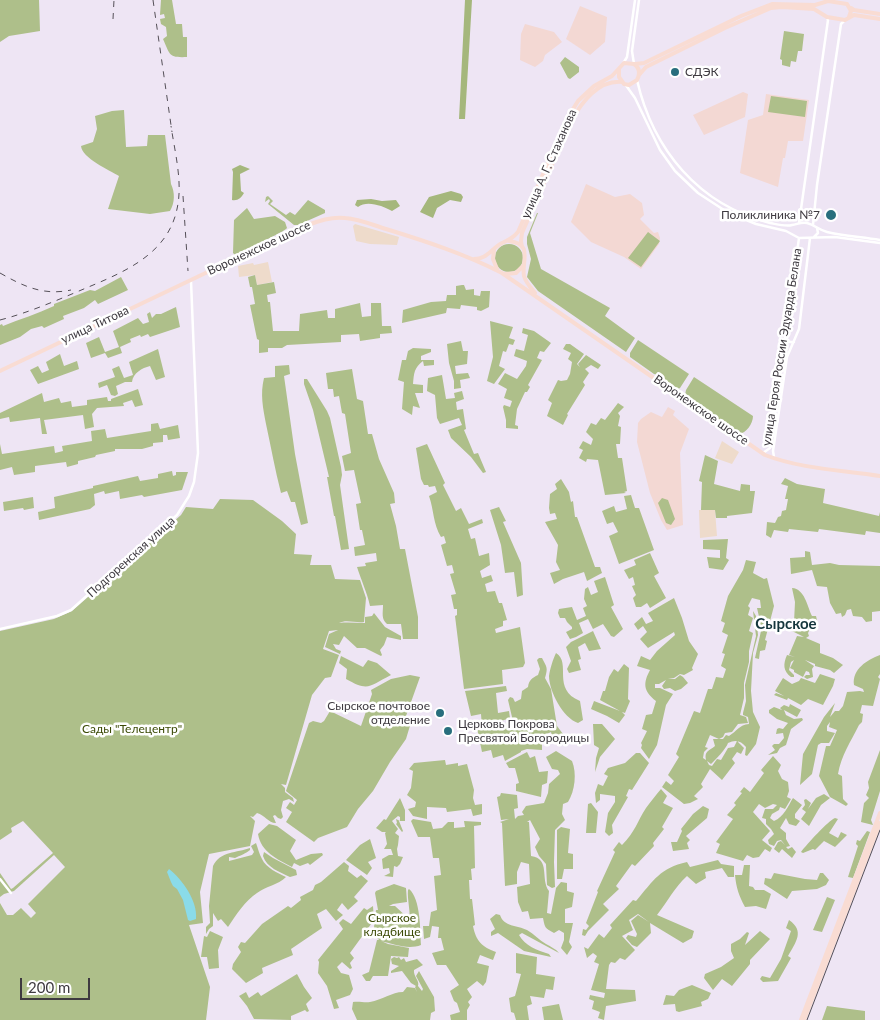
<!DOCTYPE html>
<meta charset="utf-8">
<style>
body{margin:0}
#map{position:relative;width:880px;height:1020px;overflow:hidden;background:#eee5f4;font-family:Lato,sans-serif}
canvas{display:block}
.scale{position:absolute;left:20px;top:978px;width:70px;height:22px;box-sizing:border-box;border:2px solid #3e3a40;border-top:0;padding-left:6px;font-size:15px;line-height:18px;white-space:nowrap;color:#3e3a40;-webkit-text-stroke:4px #fff;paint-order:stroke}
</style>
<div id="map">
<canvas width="880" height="1020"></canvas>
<div class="scale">200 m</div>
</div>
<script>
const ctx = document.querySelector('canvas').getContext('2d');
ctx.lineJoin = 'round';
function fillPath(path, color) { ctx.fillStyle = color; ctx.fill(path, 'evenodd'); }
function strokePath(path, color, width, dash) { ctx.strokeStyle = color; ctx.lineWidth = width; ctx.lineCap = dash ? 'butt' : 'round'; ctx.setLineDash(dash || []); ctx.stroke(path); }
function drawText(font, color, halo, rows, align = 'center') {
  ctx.font = font + ' Lato,sans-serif'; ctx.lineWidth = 5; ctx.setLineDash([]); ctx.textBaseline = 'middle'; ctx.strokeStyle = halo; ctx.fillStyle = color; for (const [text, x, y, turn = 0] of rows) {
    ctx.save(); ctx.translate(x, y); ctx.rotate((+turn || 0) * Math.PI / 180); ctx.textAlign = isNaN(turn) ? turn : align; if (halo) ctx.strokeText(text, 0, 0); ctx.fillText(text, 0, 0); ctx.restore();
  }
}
fillPath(new Path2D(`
 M 355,224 L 399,237 L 397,245 L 370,244 L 356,241 L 353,226 Z
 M 268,262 L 272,282 L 257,285 L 255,275 L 239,277 L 238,266 L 253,263 L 254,265 Z
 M 722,441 L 739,452 L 732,464 L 715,458 Z
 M 699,510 L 715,510 L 717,536 L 700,538 Z`), '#eedbcb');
fillPath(new Path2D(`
 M 580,6 L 607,17 L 605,42 L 590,55 L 566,39 Z
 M 525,24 L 554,32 L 562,42 L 545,55 L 543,61 L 535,67 L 520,60 L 521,34 Z
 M 743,92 L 748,94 L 745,117 L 704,135 L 693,115 Z
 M 766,94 L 809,100 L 803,141 L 788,141 L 785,158 L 783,158 L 778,187 L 740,173 L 748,120 L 763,115 Z
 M 586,184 L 615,197 L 630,194 L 642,203 L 644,215 L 640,219 L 654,233 L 658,232 L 660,238 L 659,244 L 641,269 L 624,257 L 591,242 L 571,222 Z
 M 668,407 L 675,411 L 673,415 L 689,429 L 680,453 L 683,525 L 667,530 L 661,520 L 650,493 L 637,442 L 638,423 L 641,419 L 651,412 L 662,417 Z`), '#f3d8d3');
fillPath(new Path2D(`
 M 0,0 L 39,0 L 40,31 L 9,36 L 0,42 Z
 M 161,0 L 172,0 L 176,24 L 182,24 L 183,37 L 187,37 L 187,57 C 168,58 170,54 163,39 L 167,36 L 166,27 L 161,24 L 160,19 L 165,18 L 164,14 L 160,15 Z
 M 784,31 L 804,34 L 802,51 L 798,51 L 796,62 L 791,61 L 790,67 L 782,65 L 782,60 L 780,59 Z
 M 565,57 L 579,67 L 579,72 L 570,79 L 568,78 L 560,63 Z
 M 771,96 L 807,101 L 805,117 L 768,112 Z
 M 124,110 L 126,147 L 147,146 L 148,135 L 165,135 L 171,184 C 175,192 175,203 170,211 L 150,214 L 108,209 L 119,176 C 109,170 82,158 81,146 L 93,142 L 97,129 L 95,116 L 112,111 Z
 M 268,196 L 273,201 L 270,204 L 286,215 L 290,212 L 295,215 L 308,200 L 325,210 L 325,213 L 298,225 L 294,225 L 268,204 L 270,201 L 269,199 L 265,202 L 266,197 Z
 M 247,208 L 254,219 L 275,216 L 285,222 L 287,228 C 284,232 243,251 235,255 L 233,253 L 234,220 Z
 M 537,213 L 538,213 L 530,233 L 541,269 L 610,308 L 605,316 L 635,338 L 626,352 L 538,291 L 527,277 L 531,259 L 527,244 L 527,237 Z
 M 648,232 L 660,241 L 641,267 L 628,258 Z
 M495 258a14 14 0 1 1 28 0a14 14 0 1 1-28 0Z
 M 255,275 L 257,285 L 274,282 L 276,293 L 267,295 L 268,302 L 270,302 L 273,331 L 299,331 L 300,314 L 327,310 L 328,318 L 335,318 L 335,309 L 360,303 L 362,317 L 371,316 L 371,303 L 381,303 L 382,326 L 391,326 L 392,333 L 380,334 L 380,338 L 360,341 L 359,334 L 341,335 L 341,342 L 287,345 L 282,348 L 268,348 L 268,352 L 259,353 L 259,340 L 257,339 L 250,305 L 255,304 L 252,287 L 250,287 L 248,277 Z
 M 121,277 L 128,290 L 98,304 L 95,300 L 84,308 L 63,316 L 64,319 L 44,328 L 42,326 L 31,329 L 20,337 L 0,345 L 0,325 L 2,324 L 3,326 C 20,319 37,314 54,306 L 54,304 L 90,290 L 95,291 Z
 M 462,285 L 464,285 L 466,290 L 474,289 L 474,295 L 480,296 L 481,291 L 490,291 L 489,307 L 481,311 L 477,310 L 477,307 L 461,305 L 460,309 L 447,308 L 446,313 L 402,323 L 403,310 L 431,302 L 446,301 L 447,295 L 456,295 L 456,286 Z
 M 176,307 L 180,327 L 150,337 L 148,334 L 141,337 L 140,335 L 130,339 L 131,342 L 120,347 L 122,353 L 108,358 L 105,353 L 91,358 L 86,343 L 99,337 L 105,352 L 119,347 L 113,331 L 138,318 L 143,324 L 149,322 L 147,314 L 150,312 L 152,318 L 156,314 L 161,314 Z
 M 490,321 L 513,327 L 509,338 L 515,340 L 513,345 L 509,344 L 506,352 L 503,351 L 499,366 L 505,369 L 494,384 L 487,381 L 493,357 Z
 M 523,328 L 534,331 L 551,343 L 544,352 L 540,351 L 537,358 L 542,360 L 528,385 L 530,387 L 527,392 L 525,392 L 517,409 L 515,425 L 518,426 L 518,429 L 506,428 L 506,420 L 503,407 L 504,405 L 510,407 L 512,401 L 504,398 L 507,389 L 498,384 L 505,373 L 517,379 L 526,366 L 527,361 L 514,356 L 516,349 L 524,351 L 528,335 L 522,333 Z
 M 638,340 L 689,374 L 680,388 L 678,389 L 658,375 L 654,374 L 630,357 L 630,353 Z
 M 461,341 L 463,351 L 468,351 L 467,364 L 455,366 L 456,374 L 468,373 L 470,378 L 460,380 L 461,388 L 454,389 L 454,381 L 449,363 L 447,344 Z
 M 566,344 L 570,344 L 584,354 L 577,364 L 580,367 L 578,364 L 586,355 L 601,365 L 598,369 L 591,365 L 585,369 L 589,373 L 583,382 L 585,385 L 567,414 L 568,415 L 563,425 L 547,416 L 552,403 L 548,400 L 558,380 L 561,381 L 567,380 L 570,374 L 572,362 L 568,359 L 571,353 L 563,349 Z
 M 413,348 L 431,349 L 431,352 L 421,356 L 421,360 L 434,360 L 434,365 L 424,366 L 423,361 C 414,368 414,373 413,384 L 423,385 L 423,393 L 415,393 L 420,408 L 413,406 L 412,415 L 402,409 L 404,382 L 398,380 L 402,360 L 406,360 L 408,351 Z
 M 158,349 L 165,377 L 156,380 L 150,366 C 142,368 133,373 132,382 L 125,382 L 116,386 L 118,394 L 115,396 L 111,395 L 107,385 L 99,388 L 98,383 L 115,377 L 112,369 L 119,366 L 124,378 L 133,375 L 129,362 Z
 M 60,354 L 64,366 L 77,361 L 79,369 L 38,384 L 30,370 L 38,366 L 42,373 L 49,370 L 46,362 Z
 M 289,365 L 290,374 L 284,376 L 295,454 L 308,523 L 301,525 L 295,502 L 291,502 L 287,491 L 281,493 C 275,470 271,447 266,424 C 263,408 260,394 264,378 L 275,377 L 275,366 Z
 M 352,369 L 357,399 L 363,401 L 368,434 L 372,434 L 379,459 L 394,493 L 395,503 L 390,504 L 396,526 L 400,549 L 405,549 L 418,617 L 418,639 L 403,639 L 401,624 L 387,624 C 381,619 383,613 383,605 L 370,606 C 367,592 361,580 357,567 L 366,566 L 365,563 L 377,561 L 376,553 L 355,556 L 354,547 L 365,545 L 362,530 L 360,530 L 356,504 L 361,503 L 354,470 L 345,471 L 342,456 L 351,453 L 345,414 L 342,413 L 339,396 L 334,397 L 333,389 L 328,389 L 326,373 Z
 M 442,375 L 446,399 L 455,398 L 454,393 L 462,391 L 464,399 L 456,402 L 457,410 L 463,409 L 466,429 L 464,430 L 474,454 L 478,453 L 486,472 L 483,473 L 471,457 L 451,438 L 448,430 L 462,425 L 459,418 L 440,424 L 437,418 L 435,395 L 427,391 L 428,378 Z
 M 694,377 L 753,416 C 753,424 746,433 739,434 L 685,395 L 686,390 Z
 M 304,379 L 307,379 L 327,411 L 330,418 L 341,467 L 342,475 L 340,485 L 349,549 L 341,550 L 335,516 L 334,516 L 327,477 L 329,477 L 313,410 L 304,384 Z
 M 138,389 L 143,405 L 135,407 L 132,400 L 123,403 L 124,406 L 97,408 L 92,414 L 94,427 L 85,429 L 83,415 L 44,420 L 47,434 L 42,434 L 40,418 L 10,422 L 9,417 L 0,419 L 0,413 L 42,393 L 44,402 L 59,398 L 61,403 L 71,401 L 72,407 L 87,405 L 87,400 L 107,397 L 108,401 L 111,401 L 111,399 Z
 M 618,403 L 624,407 L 618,413 L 620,416 L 618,426 L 621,427 L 620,444 L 616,444 L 618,458 L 622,458 L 627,491 L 624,492 L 626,493 L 605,495 L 598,460 L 587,459 L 586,462 L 579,458 L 583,450 L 579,448 L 583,441 L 591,445 L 593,439 L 586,432 L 591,423 L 596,425 L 601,418 L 605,420 Z
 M 158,423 L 160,429 L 178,425 L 180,438 L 168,440 L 167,435 L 163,435 L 163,442 L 153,443 L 153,446 L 142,449 L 115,449 L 115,451 L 96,455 L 95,457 L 78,461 L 78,464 L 67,467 L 66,462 L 35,466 L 35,472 L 14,475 L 12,467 L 0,470 L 0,444 L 2,454 L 54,446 L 55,453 L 63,451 L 62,446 L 92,441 L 91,431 L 105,429 L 107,438 L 151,431 L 151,424 Z
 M 427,444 L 445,483 L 443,485 L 456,511 L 461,508 L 469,524 L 482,519 L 483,523 L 468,529 L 471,539 L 475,538 L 479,556 L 489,553 L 490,565 L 480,571 L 482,578 L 491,575 L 493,581 L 485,584 L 487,592 L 495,591 L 499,603 L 502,603 L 507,620 L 503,621 L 503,626 L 495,629 L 496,633 L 520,627 L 525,663 L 523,667 L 502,670 L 503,684 L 464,689 L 455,616 L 457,615 L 457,609 L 454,609 L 451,595 L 456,594 L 450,574 L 454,573 L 452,565 L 447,566 L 441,545 L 446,543 L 444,536 L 441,537 C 433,524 434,510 429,496 L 437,492 L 435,486 L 429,487 L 428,485 L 424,485 L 421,479 L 416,448 Z
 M 705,455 L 718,461 L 714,484 L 740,491 L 741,484 L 750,485 L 750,491 L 755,491 L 752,513 L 727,516 L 727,518 L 716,518 L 715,510 L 701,510 L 702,482 L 699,481 Z
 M 172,471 L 173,476 L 176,475 L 176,472 L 188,472 L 182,490 L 144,497 L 142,495 L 120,499 L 119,491 L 105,494 L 104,491 L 94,494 L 95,505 L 90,509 L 39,520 L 38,512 L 55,508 L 54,497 L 93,488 L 93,486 L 138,476 L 140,481 L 158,478 L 158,474 Z
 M 785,478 L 797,484 L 825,489 L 823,503 L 879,516 L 880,512 L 880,533 L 866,531 L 865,535 L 819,529 L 818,532 L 789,529 L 788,532 L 774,530 L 771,538 L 766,535 L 767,522 L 775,523 L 778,517 L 781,516 L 782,511 L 786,510 L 788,499 L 785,499 L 788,486 L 781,484 Z
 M 561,479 L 569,492 L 571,502 L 573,501 L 575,517 L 577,517 L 595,567 L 600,567 L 602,573 L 587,581 L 584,572 L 563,579 L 554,584 L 550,573 L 560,570 L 556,562 L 558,545 L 545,522 L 557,519 L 555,513 L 550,514 L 549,508 L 550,494 L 557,489 L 555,484 Z
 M 631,495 L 635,508 L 639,508 L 654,550 L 619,564 L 609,536 L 618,532 L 613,522 L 607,524 L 602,511 L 614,506 L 616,512 L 627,509 L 624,496 Z
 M 33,497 L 34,508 L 24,510 L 23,508 L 4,511 L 3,502 Z
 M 662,498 L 668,500 L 675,519 L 671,525 L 666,523 L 658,503 Z
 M 220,499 L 253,500 L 282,521 L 296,534 L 294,554 L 312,555 L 310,565 L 331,565 L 335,579 L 360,580 L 366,598 L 364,622 C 355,623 346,619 339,623 C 348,622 356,623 365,623 L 365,617 L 372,616 L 374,613 L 385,627 L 401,636 L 401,640 L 387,637 L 384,645 L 380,650 L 382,655 L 381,656 L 365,648 L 357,648 L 344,636 L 339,645 L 333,644 L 336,649 L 341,651 L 340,654 L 325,647 L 329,634 L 338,630 L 329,631 L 323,649 L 339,655 L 331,677 L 325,678 L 312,695 L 286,785 L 281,784 L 285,788 L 285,792 L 293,798 L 294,802 L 289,799 L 283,801 L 281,810 L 283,817 L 281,819 L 278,818 L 275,815 L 273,816 L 276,823 C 268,823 265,815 257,813 L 253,817 L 250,816 L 255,821 L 250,846 L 209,854 L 200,892 L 203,923 L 189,925 L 210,987 L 206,1020 L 0,1020 L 0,903 L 7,915 L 13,915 L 21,908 L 31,918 L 36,913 L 28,904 L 65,867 L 54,855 L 14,891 L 4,894 L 0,897 L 0,873 L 11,889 L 13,888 L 53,853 L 23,821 L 11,828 L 12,832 L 0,840 L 0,631 L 54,619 L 72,611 L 181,515 L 186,507 L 213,509 Z
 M 499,507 L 506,521 L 503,522 L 521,563 L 523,595 L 517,597 L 514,572 L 505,573 L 501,545 L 490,510 Z
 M 728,539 L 726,558 L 729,560 L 723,570 L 709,568 L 707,557 L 720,558 L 720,550 L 703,549 L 703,540 Z
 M 805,551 L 810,552 L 812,565 L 830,563 L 839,565 L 880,566 L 880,611 L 872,612 L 872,621 L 866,622 L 862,617 L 853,616 L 851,609 L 847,610 L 845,615 L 842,617 L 841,613 L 836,614 L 830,603 L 827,587 L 817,586 L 812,570 L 791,574 L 790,558 L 805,557 Z
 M 650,553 L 659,573 L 654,576 L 666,598 L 650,608 L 647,603 L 641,607 L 636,607 L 633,598 L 636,595 L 632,586 L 635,585 L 633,577 L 629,579 L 624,570 L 636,565 L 634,560 Z
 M 746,560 L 756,562 L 753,573 L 764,579 L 767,578 L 774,606 L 765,640 L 767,641 L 765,650 L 760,651 L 759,659 L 755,658 L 761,631 L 759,629 L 760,621 L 757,608 L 761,608 L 760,600 L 752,598 L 748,606 L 750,608 L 748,615 L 753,618 L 749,631 L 753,633 L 749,651 L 749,662 L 744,683 L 744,698 L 740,715 L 746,717 L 748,723 L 738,724 L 732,732 L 725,733 L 723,737 L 719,739 L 710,735 L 705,747 L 708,748 L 704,752 L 703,758 L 706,760 C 704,751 709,751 715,746 L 713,739 L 723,739 L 726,735 L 729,736 C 737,731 739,725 749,724 L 748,717 L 743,715 L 743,713 L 746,701 L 745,685 L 756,636 L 753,611 L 756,616 L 758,635 L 753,653 L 751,691 L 753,712 L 760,727 L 756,744 L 747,756 L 745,755 L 746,747 C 741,741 736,739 728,743 C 726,749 716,759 711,764 L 707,761 L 709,765 L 712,766 L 717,759 L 721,760 L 728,748 L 734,747 L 737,741 L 744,748 L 741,754 L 737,752 L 732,759 L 735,763 L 722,780 L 710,769 L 701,784 L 703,787 L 694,796 L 698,799 L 690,803 L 684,804 L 662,787 L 666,781 L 671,785 L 674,781 L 668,775 L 679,757 L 676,754 L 694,711 L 700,713 L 708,689 L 712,689 L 716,677 L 723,678 L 726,669 L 721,666 L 725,654 L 722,653 L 728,635 L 722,632 L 725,623 L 721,621 L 728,596 L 743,570 Z
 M 605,577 L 614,605 L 611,607 L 623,629 L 614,637 L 611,636 L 603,624 L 593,629 L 588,619 L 579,623 L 583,633 L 576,637 L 570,639 L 566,632 L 572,629 L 572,627 L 567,622 L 565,618 L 560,618 L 558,613 L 559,609 L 572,607 L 577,620 L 586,616 L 583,608 L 587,606 L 584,599 L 585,589 L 588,587 L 591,595 L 598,592 L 594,581 Z
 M 792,588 C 805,589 807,606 812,616 L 816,616 L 818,625 L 794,622 L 795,602 Z
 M 674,598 L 682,618 L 689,641 L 698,654 L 692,668 L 693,670 L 684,675 L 680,674 L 674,678 L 668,679 L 675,679 L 680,675 L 683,677 L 688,683 L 681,689 L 675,691 L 670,688 L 664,689 L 662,686 L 666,680 L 659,684 L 655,684 L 655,688 L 660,688 L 673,694 L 666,705 L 657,745 L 649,759 L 641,748 L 642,745 L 641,743 L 647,731 L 642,729 L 646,715 L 652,714 L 656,701 C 643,691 643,683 650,670 L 637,666 L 641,656 L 650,660 L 657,651 L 675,635 L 674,632 L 648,648 L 640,639 L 647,632 L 643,626 L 638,630 L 634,624 L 642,617 L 646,624 L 653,621 L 648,613 Z
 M 800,625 L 814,626 L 810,629 L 808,633 L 809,636 L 806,638 L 820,644 L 820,653 L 833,658 L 843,665 L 834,673 L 830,670 L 815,666 L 815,664 L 805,660 L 814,666 L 812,669 L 813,677 L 807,679 L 804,677 L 806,675 L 810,675 L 809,672 L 806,671 L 803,677 L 794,672 L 794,670 L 790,668 L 794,660 L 791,662 L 789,670 L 794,675 L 794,677 L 791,677 C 783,671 783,664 787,655 L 795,657 L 789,655 L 797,636 L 804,637 L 792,631 L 794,626 Z
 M 593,631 L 601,649 L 589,651 L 585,643 L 578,647 L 581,659 L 578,660 L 581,670 L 569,673 L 567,669 L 571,661 L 566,647 L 571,642 Z
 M 556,653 C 572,663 551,689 580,701 L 583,720 L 578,723 C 563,718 549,691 549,676 C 550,669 553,659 556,653 Z
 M 880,655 L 880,674 L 878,677 L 880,679 L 873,706 L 862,705 L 860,713 L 863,714 L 862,722 L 859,725 C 851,741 841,756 838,774 L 842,776 L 843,799 L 848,804 L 846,806 L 830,797 L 819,776 L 826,746 L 830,746 L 837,730 L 829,727 L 830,722 L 827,726 L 827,731 L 835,733 L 829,743 L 821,743 L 818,745 L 812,774 L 800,785 L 803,754 L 824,717 L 835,703 L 830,717 L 835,711 L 839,711 L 843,706 L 847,692 L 860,691 L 864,692 L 863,689 L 854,685 C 852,669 867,660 880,655 Z
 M 341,656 L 363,667 L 368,660 L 377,663 L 391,675 C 369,686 369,692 346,679 L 347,669 L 339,663 Z
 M 539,658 L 542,658 C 547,668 548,667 545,678 L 551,689 L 557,726 L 563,734 L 557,743 L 550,742 L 552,736 L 551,732 L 545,735 L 542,741 L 542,750 L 527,749 L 521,751 L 521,752 L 505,761 L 503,755 L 493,758 L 491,750 L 482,752 L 477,728 L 482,727 L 481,714 L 471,716 L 465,691 L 506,686 L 507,691 L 496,693 L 498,713 L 509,711 L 510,718 L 501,721 L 500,723 L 510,724 L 512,717 L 508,700 L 510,697 L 513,698 L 515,702 L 521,699 L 522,691 L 528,687 C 529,680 532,678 538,675 L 540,669 L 537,660 Z
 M 624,664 L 629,668 L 628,699 L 630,701 L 625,713 L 622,712 L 625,715 L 619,723 L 607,716 L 591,709 L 594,701 L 620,711 L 600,700 L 603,691 L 605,691 L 609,677 L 614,669 L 618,672 Z
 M 820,674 L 835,679 L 833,686 L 823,705 L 808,699 L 801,705 L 788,698 L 787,700 L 774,695 L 776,693 L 784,696 L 775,691 L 783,678 L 792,684 L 799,681 L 801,678 L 815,683 Z
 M 410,675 L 420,677 L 406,716 L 412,719 L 406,739 L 390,762 L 373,791 L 358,809 L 347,827 L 318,838 L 314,842 L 286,822 L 292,812 L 286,808 L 290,802 L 294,805 L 297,800 L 286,791 L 309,723 L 313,721 L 321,723 L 324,721 L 330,711 L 361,726 L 372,694 L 371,690 L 391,679 Z
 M 790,704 L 801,710 L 797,717 L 784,710 L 786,715 L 794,719 L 802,718 L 803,720 L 791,729 L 786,745 L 780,748 L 777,753 L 768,755 L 775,750 L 772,746 L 774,744 L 779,744 L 784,738 L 783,733 L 776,734 L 777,729 L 779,728 L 783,729 L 788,723 L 777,719 L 769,713 L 769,710 L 774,707 L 782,710 L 780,708 L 784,705 L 789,707 Z
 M 593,724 L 602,724 L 615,739 L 600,757 L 595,772 L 596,758 L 599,748 L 594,745 Z
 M 880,750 L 880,791 L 871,820 L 873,825 L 861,822 L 864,803 L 869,798 L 866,795 L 869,788 L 868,782 Z
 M 556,751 L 572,761 C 577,773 575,791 568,802 L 563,804 L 562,814 L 565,820 L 555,830 L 554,862 L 555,887 L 552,888 L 547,885 L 546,864 L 539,856 L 535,847 L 540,839 L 530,820 L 527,822 L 529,822 L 531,856 C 551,859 540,879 549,891 L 547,913 L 551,914 L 556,888 L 561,882 L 567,883 L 567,891 L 574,893 L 572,907 L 565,909 L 565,923 L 573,923 L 569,942 L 572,947 L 567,955 L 561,948 L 564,940 L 564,933 L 559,930 L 554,933 C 545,928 545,928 543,918 L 530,919 L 528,911 L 522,912 L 518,902 L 517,887 L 530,884 L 529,864 L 521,862 L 517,872 L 517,884 L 505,886 L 502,823 L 500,822 L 509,819 L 501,820 L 497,797 L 500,796 L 501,793 L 517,795 L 518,808 L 514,809 L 515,819 L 518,816 L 524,815 L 522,812 L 526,806 L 544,803 L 548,793 L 549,784 L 560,774 L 558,770 L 552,769 L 546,757 Z
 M 527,752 L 530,758 L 535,756 L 539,772 L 548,771 L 547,783 L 542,785 L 541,797 L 516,791 L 516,784 L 519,783 L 515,768 L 509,768 L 506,763 Z
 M 636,753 L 640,753 L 649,763 L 632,790 L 629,789 L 626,796 L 628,797 L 612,825 L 613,833 L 609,836 L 605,832 L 608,813 L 615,802 L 615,796 L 600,794 L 600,800 L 596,803 L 595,793 L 598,784 L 603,786 L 608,776 L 604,774 L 608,768 L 625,763 Z
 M 773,756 L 781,765 L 778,771 L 782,779 L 788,782 L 789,791 L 787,797 L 791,799 L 785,809 L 780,807 L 779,810 L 772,814 L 770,818 L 774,821 C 784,817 788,806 793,798 L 802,805 L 795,814 L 795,818 L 800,821 L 796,826 L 789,824 L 786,818 L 780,828 L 786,833 L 786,839 L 790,846 L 786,847 L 788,849 L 792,847 L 796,852 L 792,858 L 782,849 L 779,853 L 774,849 L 778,842 L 781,841 L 785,845 L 781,840 L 777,841 L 774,846 L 769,844 L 768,840 L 774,834 L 771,829 L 766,824 L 766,819 L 762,818 L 765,809 L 773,809 L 777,805 L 773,804 L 765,808 L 759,804 L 753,812 L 770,831 L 762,840 L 772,848 L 770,852 L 765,849 L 759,857 L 753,858 L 747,855 L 743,861 L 716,853 L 720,844 L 716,842 L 733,819 L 727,815 L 736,805 L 734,803 L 742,793 L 740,792 L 744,787 L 750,792 L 764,773 L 761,770 Z
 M 445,760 L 446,765 L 458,763 L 458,766 L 467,764 L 474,790 L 473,798 L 475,805 L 482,804 L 482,814 L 473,816 L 471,809 L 447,812 L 446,808 L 427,807 L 427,819 L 413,816 L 408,809 L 415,807 L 416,802 L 407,795 L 411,788 L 413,771 L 409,769 L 414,763 Z
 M 661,789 L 667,796 L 663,803 L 673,808 L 662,827 L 664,829 L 653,843 L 654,846 L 635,866 L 632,864 L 616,886 L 619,889 L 603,904 L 609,910 L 588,931 L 585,936 L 582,935 L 583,929 L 586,930 L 589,926 L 586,923 L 598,892 L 597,891 L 615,852 L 613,850 L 619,842 L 622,845 C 635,832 637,822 646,808 C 651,801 656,795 661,789 Z
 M 824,794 L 830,798 L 821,805 L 809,826 L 801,819 L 806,812 L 802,809 L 805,805 L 804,800 L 806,799 L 811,803 L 808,809 L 816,798 Z
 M 400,798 L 405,810 L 405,821 L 399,821 L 403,831 L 402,832 L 396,824 L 397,823 L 396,819 L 400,821 L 400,817 L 398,816 L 392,821 L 398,829 L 395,833 L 399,836 L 398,845 L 397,849 L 398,856 L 403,857 L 400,864 L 397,867 L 394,866 L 393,877 L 384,876 L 390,873 L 389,868 L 383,869 L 382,859 L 389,855 L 393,855 L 391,849 L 384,849 L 387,844 L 385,833 L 386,832 L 382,832 L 376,828 L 384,819 L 386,820 Z
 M 591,803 L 598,812 L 596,833 L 586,833 L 588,804 Z
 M 703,806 L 709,809 L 707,818 L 686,836 L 690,840 L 687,843 L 689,849 L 673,851 L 671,842 L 677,842 L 682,831 L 681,829 L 693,814 Z
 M 835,818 L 838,819 L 829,833 L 838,838 L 841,832 L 847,835 L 835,847 L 824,841 L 815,850 L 813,849 L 803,853 L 801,852 C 807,844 828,821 835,818 Z
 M 413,819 L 431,822 L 433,829 L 442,828 L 448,822 L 454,822 L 454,828 L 465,827 L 464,821 L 481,822 L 481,825 L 474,826 L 475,868 L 471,869 L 472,880 L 469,880 L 470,899 L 472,899 L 475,925 L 473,926 C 476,941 482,947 496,952 L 493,960 L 480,955 L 477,963 L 489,966 L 486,982 L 483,986 L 477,981 L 467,989 L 472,997 L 468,1002 L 470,1005 L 467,1010 L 467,1020 L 451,1020 L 450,1015 L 460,1012 L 457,1003 L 454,1001 L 450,991 L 459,985 L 446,965 L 437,965 L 432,953 L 444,950 L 441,938 L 438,938 L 439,927 L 432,926 L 430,937 L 424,939 L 423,926 L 429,926 L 431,912 L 437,910 L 434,876 L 441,875 L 439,858 L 433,858 L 430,837 L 418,837 L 411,821 Z
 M 269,824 L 277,826 L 296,840 L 290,851 L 296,860 L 311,854 L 322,853 L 323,855 L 310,865 L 308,863 L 300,866 L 294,863 L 292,867 C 277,859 261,852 258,834 Z
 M 561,827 L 570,829 L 568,853 L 573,854 L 573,869 L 564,869 L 562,879 L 557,879 L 557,830 Z
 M 867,831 L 870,832 L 853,878 L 848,877 L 858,846 L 856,844 L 857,840 L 860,841 Z
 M 370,839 L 376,858 L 368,862 L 372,868 L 367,875 L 346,860 L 360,845 Z
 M 256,843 C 258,848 259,854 262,859 C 266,868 278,873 286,877 C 278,885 266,886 257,893 C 245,901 236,915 228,927 L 221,919 L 218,921 L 213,913 L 213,926 L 209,929 L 206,934 L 206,927 L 210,923 L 209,906 L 213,866 C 220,851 237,853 250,848 L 250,850 C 247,853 239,856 235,858 L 229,857 L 229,861 L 252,855 L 254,852 L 251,846 Z
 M 264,852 L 273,858 L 296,870 L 297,875 L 290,877 C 280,872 267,868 263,856 Z
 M 718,860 L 721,864 L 734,866 L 734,877 L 728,877 L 722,868 L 705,872 L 706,878 L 696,884 L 687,876 C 674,888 668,901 657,915 L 694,931 L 692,938 L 683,943 L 650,923 L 651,933 L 637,947 L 632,945 L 626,938 L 628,935 L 636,937 L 637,934 L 631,921 L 638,915 L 649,922 L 638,914 L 629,920 L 633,930 L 622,936 L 635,950 L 625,960 L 620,958 L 615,963 L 611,962 L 609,965 L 606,989 L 635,990 L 636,1001 L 606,1006 L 604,1020 L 598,1018 L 600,1012 L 592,1009 L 594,1001 L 589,999 L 590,995 L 604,998 L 605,993 L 591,990 L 599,964 L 594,962 L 597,956 L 593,953 L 587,958 L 584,947 L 588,949 L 599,934 L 604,938 L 612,928 L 610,925 L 633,900 L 636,901 C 654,880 660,868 687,862 L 690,867 Z
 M 344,862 L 349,866 L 348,871 L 357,878 L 361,875 L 368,881 L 354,897 L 358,901 L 348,910 L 342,903 L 337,910 L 343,915 L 336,921 L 326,909 L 317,914 L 322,928 L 291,949 L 293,955 L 262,968 L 263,973 L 246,983 L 232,969 L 233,964 L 241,952 L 238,947 L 241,942 L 245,943 L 262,924 L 288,906 L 291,908 L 301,900 L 300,897 L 313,890 L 315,885 L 321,882 Z
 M 744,865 L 750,865 L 749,886 L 753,887 L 755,890 L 764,890 L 771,894 L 766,909 L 756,906 L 745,907 C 739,896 736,887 735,875 L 742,875 Z
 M 774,873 L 805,879 L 817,880 L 820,873 L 823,873 L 829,880 L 826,885 L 817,889 L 792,891 L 787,899 L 764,884 L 765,878 L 771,879 Z
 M 394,884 L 406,888 L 407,902 L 393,904 L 389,906 L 395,906 L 409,919 C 411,913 407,899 408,890 L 409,889 C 421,899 420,931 421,945 C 408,950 393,944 381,941 L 388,944 L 409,948 L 408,957 L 391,956 L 388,976 L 373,976 L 370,981 L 366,981 L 362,975 L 369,972 L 377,940 L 379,940 C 371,932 375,922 376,910 L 378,910 L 375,893 L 376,891 Z
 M 827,897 L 835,900 L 822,932 L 813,930 Z
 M 373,906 L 374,920 L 350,953 L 354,958 L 350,963 L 352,968 L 350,969 L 342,962 L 337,967 L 341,973 L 349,975 L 353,989 L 350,995 L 336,1000 L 339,1008 L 334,1009 L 327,986 L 318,973 L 319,962 L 318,960 L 343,929 L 339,923 L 343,919 L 351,924 L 364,908 L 367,910 Z
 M 496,914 L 500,915 C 504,927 517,925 527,930 C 534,934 539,940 546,944 C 551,947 556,949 559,953 L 522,933 L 519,935 C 525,946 537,950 549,954 L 551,957 L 524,951 L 498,933 L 491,936 L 491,932 L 495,929 L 490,919 Z
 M 789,920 C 805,931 796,942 788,956 L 791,958 L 778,981 L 763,982 L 760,979 L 762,976 L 770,978 L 781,959 L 791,931 L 786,928 Z
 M 210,931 L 223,937 L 218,950 L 219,968 L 209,969 L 207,957 L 201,957 L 204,936 L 207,937 Z
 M 760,931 L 770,939 L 750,960 L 750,964 L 732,986 L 722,979 L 713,990 L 704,978 L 705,974 L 721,967 L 734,958 L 731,951 L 731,944 L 740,939 L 747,932 L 749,933 L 745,945 Z
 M 516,953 L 537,957 L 536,974 L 555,977 L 553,990 L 546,989 L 544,998 L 530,996 L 532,1004 L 527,1006 L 529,1020 L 516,1020 L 514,1013 L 511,1012 L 509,998 L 515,996 L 521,974 L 516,973 Z
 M 394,957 L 397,958 L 399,957 L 401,960 L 404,958 L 406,962 L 417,959 L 423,965 L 414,970 C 413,976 420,981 418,986 L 422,991 L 423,989 L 416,976 L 419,971 L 434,997 L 435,1011 L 431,1013 L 430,1020 L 357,1020 L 352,1009 L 353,1002 C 359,1001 365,1003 370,1002 C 382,1000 392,992 403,992 L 407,987 L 415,988 L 417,992 L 415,987 L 416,986 L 411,983 L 402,971 L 391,973 L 391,971 L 399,966 L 392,964 L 391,959 Z
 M 297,974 L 304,987 L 312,998 L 306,1004 L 309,1011 L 307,1012 L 305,1010 L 291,1016 L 291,1020 L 254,1019 L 247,1006 L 239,996 L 246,992 L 249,998 L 258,992 L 261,996 Z
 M 692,985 L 711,993 L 708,999 L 701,1002 L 702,1006 L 679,1012 L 676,1011 L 675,1004 L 663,1005 L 666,995 L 674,996 L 679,990 Z
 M 559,1004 L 563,1020 L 544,1020 L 542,1007 Z
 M 827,1006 L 865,1011 L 865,1020 L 822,1020 Z`), '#aebf8a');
fillPath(new Path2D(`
 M 465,0 L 472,0 L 465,119 L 459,119 Z
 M 240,165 L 250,169 L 240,174 L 241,191 L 244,193 C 241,198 238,201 232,200 L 233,172 L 232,169 Z
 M 451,191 L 461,194 L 463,197 L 461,202 L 450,200 L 437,208 L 433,218 L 420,212 L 429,197 Z
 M 371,199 L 382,201 L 396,200 L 400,206 L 392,211 C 383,206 367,200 358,207 L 355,205 L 357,200 Z`), '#a5b77c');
fillPath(new Path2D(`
 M 169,869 C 182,879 198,901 196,919 L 190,921 L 188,920 L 183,900 L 177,889 L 173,886 L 171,882 L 167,872 Z`), '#8adbe9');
strokePath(new Path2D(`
 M 624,62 L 627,57 L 635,0
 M 634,64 L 632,51 L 639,0
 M 637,80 C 653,150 699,205 770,223 C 776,224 786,227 792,225 C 798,224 801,222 807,223 C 815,225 819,230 827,232 C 844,236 863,237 880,240
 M 625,84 L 635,98 L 660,150 L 675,171 L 698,193 L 727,212 L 756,224 L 786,231 L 799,238 L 835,237 L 880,243
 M 799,223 L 828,20 L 827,17
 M 813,225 L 817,185 L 841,24 L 845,20
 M 814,237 L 818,233 L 817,228
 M 785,338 L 790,342 L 794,342
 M 763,453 L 770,448 L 799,238
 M 774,457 L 773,451 L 787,357 L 799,329 L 810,238
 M 0,629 L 57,616 L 71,610 L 177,515 L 189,496 L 194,482 L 198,453 L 191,281
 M 0,879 L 11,893`), '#fff', 2.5);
strokePath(new Path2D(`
 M 851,8 L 854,10 L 880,14
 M 635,64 L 644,63 L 741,16 L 772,4 L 815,5 L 828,1 L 847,4 L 851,11 L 849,17
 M 639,75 L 646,67 L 725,28 L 771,8 L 782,7 L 814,9 L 827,17 L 845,20 L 854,15 L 880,19
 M 509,241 C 534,244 521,262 524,276 C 526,283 531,288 535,293
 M 522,247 L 521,241 L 522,233 L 571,121 C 582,102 598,80 622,82
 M 494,250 L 493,259 L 497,269
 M 474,259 C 487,259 491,249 502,243 C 509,240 513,238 518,232 L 553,151 L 568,117 L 578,101 L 594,86 L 612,76 L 624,63 L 634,64 C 640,68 640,74 637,80 L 629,85 L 624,84 L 619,77 L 619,69
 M 505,274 L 516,273 L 524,265
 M 0,371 L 300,228 C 314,223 329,216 345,218 C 359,219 373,225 386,229 C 425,241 465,254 502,273 L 765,455 C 801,469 842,470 880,476
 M 801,1020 L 880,813
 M 804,1020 L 880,823`), '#f9dcd3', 4);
strokePath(new Path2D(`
 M 807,1020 L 880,830`), '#544f57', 1);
strokePath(new Path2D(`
 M 153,0 L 172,132
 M 113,19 L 114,0
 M 183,196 L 188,271
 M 0,273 C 23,286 43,296 71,290
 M 0,320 C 27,313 53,302 79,291 C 119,274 167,257 177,209 C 183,183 175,153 171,126`), '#544f57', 1, [6, 6]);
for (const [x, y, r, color] of [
 [675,72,5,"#286e7d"],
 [831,215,6,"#286e7d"],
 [440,713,5,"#286e7d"],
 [448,731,5,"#286e7d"]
]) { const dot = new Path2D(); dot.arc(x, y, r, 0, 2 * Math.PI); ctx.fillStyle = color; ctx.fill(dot); strokePath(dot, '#fff', 2); }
drawText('12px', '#3e3a40', '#fff', [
 ["СДЭК",685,72],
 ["Поликлиника №7",820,215,"right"],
 ["Сырское почтовое",430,706,"right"],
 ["отделение",430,720,"right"],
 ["Церковь Покрова",458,724],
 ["Пресвятой Богородицы",458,738]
], 'left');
drawText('12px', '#3e3a40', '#fff', [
 ["улица А. Г. Стаханова",549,164,-66],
 ["Воронежское шоссе",259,248,-25],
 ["улица Титова",95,325,-25],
 ["улица Героя России Эдуарда Белана",782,347,-81],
 ["Воронежское шоссе",701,410,35],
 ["Подгоренская улица",131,557,-42]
]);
drawText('12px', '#3b4a05', '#fff', [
 ["Сады \"Телецентр\"",132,729],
 ["Сырское",392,918],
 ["кладбище",392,932]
]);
drawText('bold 15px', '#14353c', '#fff', [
 ["Сырское",786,624]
]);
</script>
